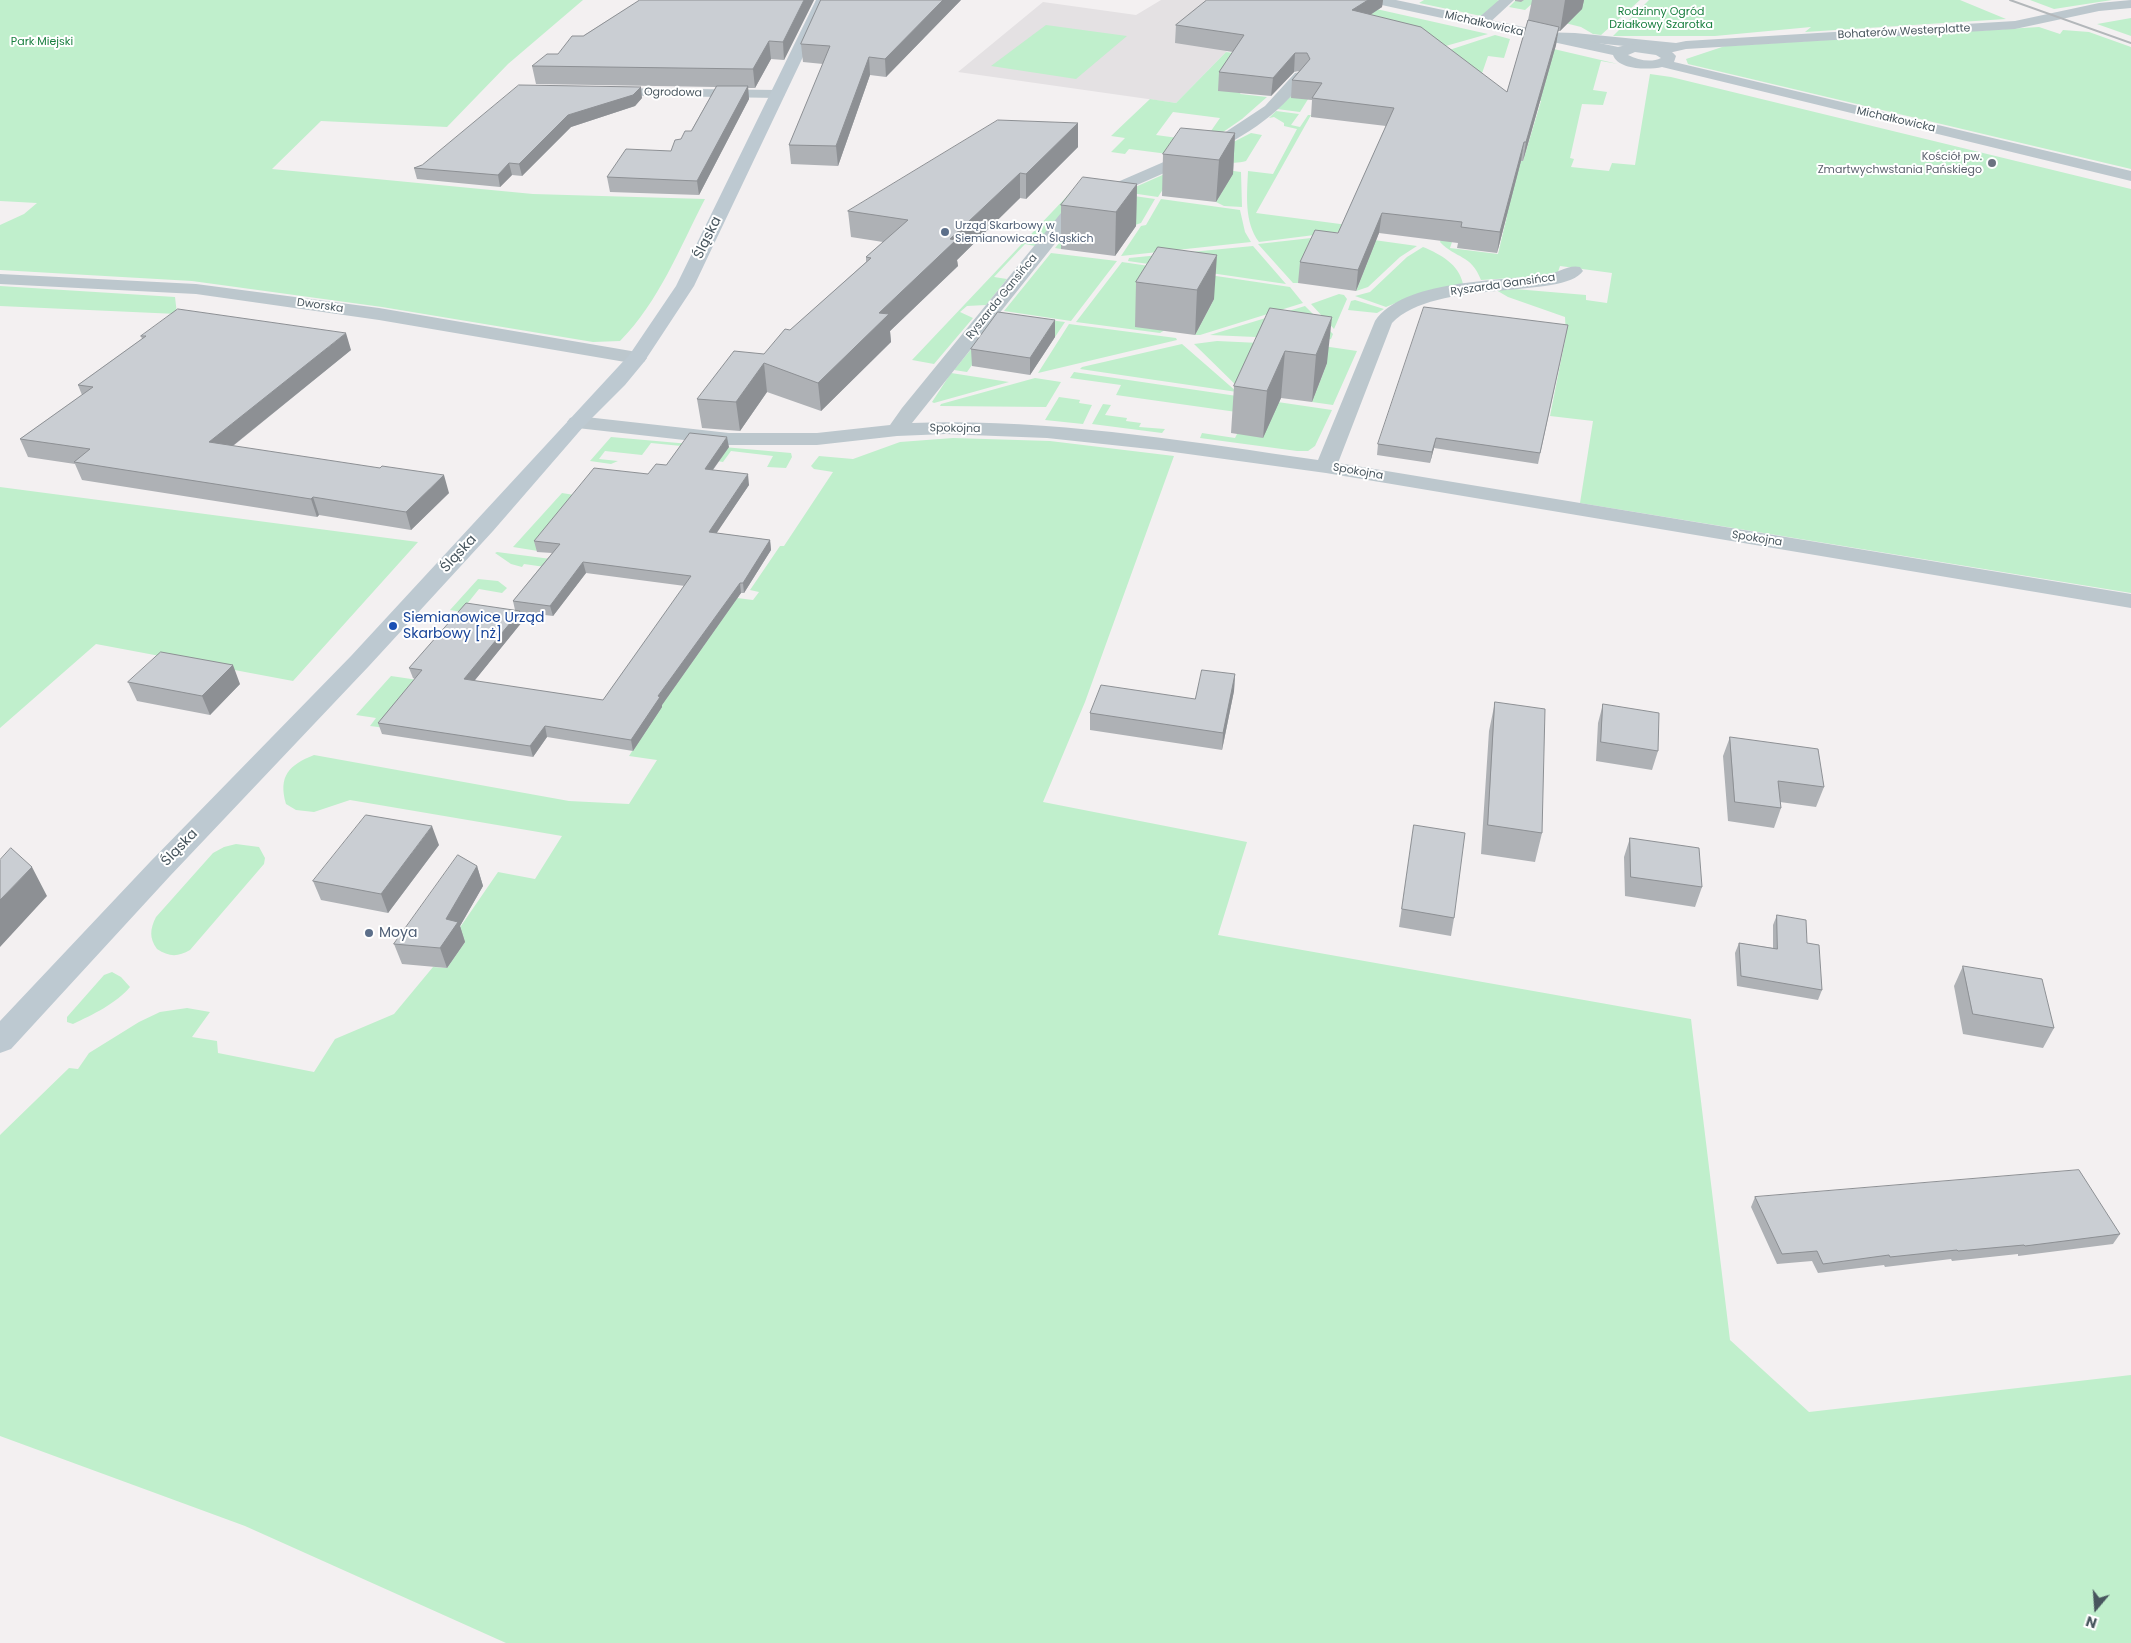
<!DOCTYPE html>
<meta charset="utf-8">
<style>
body{margin:0}
#map{position:relative;width:2131px;height:1643px;overflow:hidden;background:#f3f0f1;font-family:Poppins,sans-serif}
canvas{display:block}
.north{position:absolute;left:2071px;top:1583px;width:50px;height:50px;-webkit-text-stroke:4px #fff;paint-order:stroke;rotate:198deg;font-size:14px;font-weight:700;line-height:20px;text-align:center;color:#48565e}
.north::after{content:'';display:block;margin:auto;width:18px;height:22px;background:#48565e;clip-path:polygon(50% 0,100% 100%,50% 72%,0 100%)}
</style>
<div id="map">
<canvas width="2131" height="1643"></canvas>
<div class="north">N</div>
</div>
<script>
const ctx = document.querySelector('canvas').getContext('2d');
ctx.lineJoin = 'round';
function fillPath(path, color) { ctx.fillStyle = color; ctx.fill(path, 'evenodd'); }
function strokePath(path, color, width, dash) { ctx.strokeStyle = color; ctx.lineWidth = width; ctx.lineCap = dash ? 'butt' : 'round'; ctx.setLineDash(dash || []); ctx.stroke(path); }
function drawText(font, color, halo, rows, align = 'center') {
  ctx.font = font + ' Poppins,sans-serif'; ctx.lineWidth = 4; ctx.setLineDash([]); ctx.textBaseline = 'middle'; ctx.strokeStyle = halo; ctx.fillStyle = color; for (const [text, x, y, turn = 0] of rows) {
    ctx.save(); ctx.translate(x, y); ctx.rotate((+turn || 0) * Math.PI / 180); ctx.textAlign = isNaN(turn) ? turn : align; if (halo) ctx.strokeText(text, 0, 0); ctx.fillText(text, 0, 0); ctx.restore();
  }
}
fillPath(new Path2D(`
 M 1161,0 L 1286,0 L 1227,51 L 1176,103 L 958,72 L 1043,2 L 1136,15 Z`), '#e4e1e3');
fillPath(new Path2D(`
 M 0,0 L 583,0 L 508,64 L 447,127 L 321,121 L 272,169 L 533,194 L 705,199 C 680,247 659,302 620,341 L 593,342 L 382,307 L 192,281 L 0,270 L 0,225 L 24,214 L 37,203 L 0,201 Z
 M 1336,0 L 1488,34 L 1428,51 Z
 M 1424,0 L 1497,0 L 1501,1 L 1481,16 L 1419,3 Z
 M 1516,0 L 1640,0 L 1601,35 L 1593,34 L 1581,27 L 1565,23 L 1535,1 L 1525,10 L 1509,7 Z
 M 1649,0 L 1960,0 L 2006,19 L 1805,32 L 1811,27 L 1715,36 L 1613,36 Z
 M 2030,0 L 2112,0 L 2054,9 Z
 M 2131,18 L 2131,36 L 2097,24 Z
 M 1046,25 L 1127,36 L 1076,79 L 991,66 Z
 M 2039,27 L 2060,34 L 2063,30 L 2089,32 L 2131,47 L 2131,169 L 1688,64 L 1686,59 L 1725,46 Z
 M 1495,35 L 1510,39 L 1504,58 L 1488,56 L 1479,82 L 1440,53 Z
 M 1528,43 L 1618,64 L 1601,61 L 1593,90 L 1607,92 L 1603,105 L 1582,104 L 1570,158 L 1574,159 L 1571,167 L 1609,171 L 1612,163 L 1635,165 L 1650,74 L 1671,77 L 2131,189 L 2131,593 L 1580,503 L 1593,421 L 1550,416 L 1566,335 L 1565,317 L 1508,297 L 1496,290 L 1515,289 L 1586,295 L 1586,300 L 1607,303 L 1612,273 L 1560,266 L 1557,275 L 1481,280 C 1471,254 1456,259 1440,242 L 1446,226 L 1457,227 L 1450,248 L 1498,254 L 1507,216 L 1467,159 L 1523,161 L 1541,101 L 1539,101 Z
 M 1226,52 L 1265,57 L 1240,94 L 1267,97 L 1242,119 L 1210,141 L 1204,141 L 1220,118 L 1173,112 L 1156,135 L 1178,138 L 1168,154 L 1129,149 L 1125,154 L 1111,152 L 1125,138 L 1111,136 L 1150,99 L 1176,103 Z
 M 1312,76 L 1320,80 L 1300,112 L 1277,109 Z
 M 1276,111 L 1299,114 L 1291,125 L 1300,127 L 1308,115 L 1311,115 L 1256,213 L 1348,225 L 1346,231 L 1259,242 C 1244,222 1247,195 1248,171 L 1273,174 L 1297,129 L 1284,126 L 1284,123 L 1274,117 L 1269,118 Z
 M 1251,133 L 1262,135 L 1246,161 C 1233,165 1218,161 1206,156 Z
 M 1190,165 L 1241,172 L 1242,207 L 1224,206 L 1216,202 L 1232,174 Z
 M 1176,169 L 1158,197 L 1124,192 Z
 M 1070,193 L 1079,195 L 1035,246 L 1025,244 L 994,277 L 1007,279 L 986,305 L 967,306 L 960,312 L 973,318 L 934,364 L 912,360 Z
 M 1120,194 L 1155,199 L 1141,223 L 1135,225 L 1083,218 L 1061,249 L 1055,248 L 1086,210 Z
 M 1161,199 L 1240,210 L 1245,232 L 1251,242 L 1121,256 L 1141,226 L 1146,225 Z
 M 1338,235 L 1417,246 L 1400,257 L 1368,287 L 1356,291 L 1369,258 L 1313,251 L 1298,283 L 1293,283 L 1258,244 Z
 M 1253,246 L 1286,284 L 1128,261 L 1129,258 Z
 M 1423,247 C 1440,254 1459,264 1463,284 L 1408,298 L 1386,307 L 1355,296 L 1370,292 L 1407,257 Z
 M 1051,253 L 1117,261 L 1071,321 L 1004,311 Z
 M 1122,262 L 1290,287 L 1303,303 L 1200,335 L 1195,335 L 1214,299 L 1160,333 L 1076,322 Z
 M 0,286 L 175,297 L 177,314 L 0,306 Z
 M 1339,294 L 1344,295 L 1347,299 L 1334,329 L 1311,304 Z
 M 1355,300 L 1384,309 L 1377,313 L 1348,310 L 1351,301 Z
 M 1305,306 L 1333,334 L 1331,339 L 1324,340 L 1210,335 Z
 M 1000,314 L 1065,322 L 1055,337 L 998,329 L 967,372 L 954,370 Z
 M 1069,324 L 1176,338 L 1177,340 L 1038,373 Z
 M 1217,341 L 1323,346 L 1357,351 L 1333,405 L 1312,402 L 1327,363 L 1246,395 L 1194,344 Z
 M 1182,344 L 1237,392 L 1080,369 L 1082,367 Z
 M 1074,372 L 1332,410 L 1315,446 L 1308,451 L 1297,451 L 1200,438 L 1202,433 L 1235,438 L 1237,434 L 1272,417 L 1116,395 L 1121,385 L 1070,378 Z
 M 951,373 L 1009,382 L 934,403 L 932,402 Z
 M 1035,378 L 1061,382 L 1046,407 L 940,406 L 941,404 Z
 M 1059,397 L 1080,400 L 1079,403 L 1092,405 L 1083,424 L 1045,420 Z
 M 1103,404 L 1111,405 L 1105,415 L 1127,418 L 1126,421 L 1141,423 L 1139,427 L 1165,429 L 1162,433 L 1092,424 Z
 M 611,437 L 791,453 L 792,457 L 786,468 L 767,467 L 773,456 L 731,451 L 723,462 L 717,461 L 722,450 L 651,443 L 642,455 L 605,451 L 599,459 L 618,461 L 611,464 L 590,461 Z
 M 953,438 L 1050,441 L 1174,456 L 1085,702 L 1043,802 L 1247,842 L 1218,935 L 1691,1019 L 1730,1340 L 1809,1412 L 2131,1375 L 2131,1643 L 506,1643 L 245,1526 L 0,1436 L 0,1135 L 69,1068 L 78,1069 L 89,1053 L 139,1022 L 160,1012 L 187,1008 L 210,1012 L 192,1037 L 217,1041 L 218,1053 L 314,1072 L 335,1039 L 394,1014 L 433,967 L 447,968 L 465,942 L 452,939 L 498,872 L 535,879 L 562,836 L 350,800 L 314,812 L 296,810 L 286,804 C 278,776 289,765 314,755 L 569,801 L 629,804 L 657,760 L 629,756 L 661,706 L 737,598 L 753,600 L 759,592 L 750,590 L 780,546 L 784,546 L 833,472 L 814,469 L 811,466 L 819,456 L 853,459 L 900,442 Z
 M 0,487 L 418,542 L 293,681 L 96,644 L 0,728 Z
 M 562,493 L 574,495 L 538,551 L 513,547 Z
 M 497,552 L 551,559 L 545,567 L 524,564 L 522,567 L 511,564 L 495,553 Z
 M 478,579 L 498,581 L 507,588 L 502,593 L 479,589 L 463,609 L 524,612 L 518,621 L 450,610 Z
 M 391,676 L 425,681 L 386,728 L 370,726 L 376,718 L 356,715 Z
 M 236,844 L 259,847 L 265,858 L 264,864 L 190,950 C 178,957 169,957 157,949 C 149,938 150,929 156,917 L 213,853 L 224,847 Z
 M 112,972 L 121,977 L 130,987 C 117,1003 92,1015 73,1024 L 67,1022 L 67,1017 L 104,975 Z`), '#c0efcc');
fillPath(new Path2D(`
 M 1499,0 L 1514,0 L 1486,26 L 1476,26 L 1474,23 L 1476,20 Z
 M 2131,0 L 2131,8 L 2099,11 L 2015,29 L 1686,49 L 1660,55 L 1655,54 L 1653,51 L 1654,49 L 1575,41 L 1539,40 L 1532,36 L 1539,32 L 1575,33 L 1676,43 L 1686,41 L 2015,21 L 2099,3 Z
 M 1300,72 L 1305,73 L 1307,76 C 1250,159 1148,166 1073,221 L 912,423 C 1048,418 1184,441 1318,460 L 1375,321 C 1403,280 1498,281 1544,275 C 1557,274 1568,264 1580,267 L 1583,271 C 1563,300 1436,278 1392,323 L 1338,463 L 2131,594 L 2131,608 L 1326,473 L 1159,450 L 1047,438 L 945,434 L 897,436 L 817,445 L 729,445 L 577,428 L 570,426 L 567,422 L 570,418 L 577,416 L 729,433 L 817,433 L 890,425 L 902,408 L 1061,213 L 1083,197 L 1212,141 L 1265,106 L 1295,73 Z
 M 604,88 L 778,90 L 783,91 L 785,94 L 783,97 L 778,98 L 599,95 L 597,92 L 599,89 Z
 M 0,274 L 196,284 L 379,308 L 637,352 L 644,354 L 647,358 L 644,362 L 637,364 L 379,320 L 196,294 L 0,284 Z`), '#bcc7cd');
fillPath(new Path2D(`
 M 1370,0 L 1396,0 L 1618,47 C 1634,42 1665,41 1676,56 L 1674,62 L 2131,171 L 2131,181 L 1662,67 C 1649,70 1618,70 1613,55 L 1377,4 ZM 1635,52 L 1656,55 L 1661,58 C 1651,63 1638,60 1628,55 Z`), '#bcc7cd');
fillPath(new Path2D(`
 M 816,0 L 830,0 L 694,286 L 644,362 L 625,385 L 584,426 L 493,531 L 369,666 L 170,876 L 11,1049 L 0,1053 L 0,1021 L 150,862 L 351,656 L 630,354 L 676,286 Z`), '#bdc9d1');
strokePath(new Path2D(`
 M 2010,0 L 2131,43`), '#b3b7ba', 2);
fillPath(new Path2D(`
 M 640,0 L 814,0 L 784,60 L 771,59 L 755,88 L 748,88 L 749,99 L 699,195 L 610,192 L 607,177 L 671,151 L 681,139 L 691,131 L 716,87 L 536,84 L 532,66 L 558,54 L 583,36 Z
 M 961,0 L 886,77 L 870,75 L 838,166 L 791,164 L 789,145 L 823,64 L 803,62 L 801,44 Z
 M 1207,0 L 1383,0 L 1382,7 L 1370,15 L 1507,92 L 1528,20 L 1532,0 L 1584,0 L 1582,9 L 1560,31 L 1558,31 L 1556,45 L 1523,161 L 1521,161 L 1497,253 L 1457,248 L 1458,243 L 1379,233 L 1356,291 L 1298,283 L 1300,262 L 1338,233 L 1386,126 L 1311,117 L 1312,100 L 1291,98 L 1292,80 L 1299,71 L 1294,72 L 1271,96 L 1218,91 L 1219,72 L 1233,52 L 1175,43 L 1176,25 Z
 M 1515,0 L 1524,0 L 1521,2 L 1515,1 Z
 M 642,98 L 635,106 L 571,127 L 522,176 L 512,175 L 500,187 L 417,179 L 414,168 Z
 M 1078,123 L 1078,147 L 1026,199 L 1020,198 L 957,260 L 958,266 L 890,331 L 891,342 L 821,411 L 767,392 L 740,431 L 702,428 L 697,399 L 764,354 L 866,262 L 866,257 L 883,242 L 851,237 L 848,211 Z
 M 1235,133 L 1233,174 L 1216,202 L 1162,196 L 1163,154 Z
 M 1137,184 L 1136,226 L 1115,256 L 1061,249 L 1061,205 Z
 M 1158,247 L 1214,299 L 1195,335 L 1135,327 L 1136,282 Z
 M 1270,308 L 1327,363 L 1312,402 L 1281,398 L 1263,438 L 1231,433 L 1234,386 Z
 M 1568,325 L 1538,464 L 1434,448 L 1430,463 L 1377,455 L 1378,444 Z
 M 141,336 L 351,350 L 233,446 L 449,493 L 411,530 L 319,515 L 317,517 L 82,480 L 75,464 L 28,457 L 20,439 L 82,395 L 78,385 L 142,339 Z
 M 1055,337 L 1030,375 L 972,366 L 971,349 Z
 M 729,447 L 713,470 L 749,485 L 716,533 L 770,540 L 771,550 L 744,593 L 741,593 L 662,705 L 662,707 L 633,751 L 547,737 L 533,757 L 382,734 L 378,723 L 415,679 L 413,678 L 409,668 L 515,610 L 513,601 L 552,553 L 537,552 L 534,541 L 648,474 L 666,465 ZM 586,573 L 685,586 L 603,700 L 474,681 L 522,622 L 520,612 L 553,616 Z
 M 1235,674 L 1234,691 L 1222,750 L 1090,730 L 1090,713 L 1195,699 Z
 M 128,682 L 240,684 L 210,715 L 137,701 Z
 M 1495,702 L 1542,833 L 1535,862 L 1481,854 L 1489,731 Z
 M 1603,704 L 1658,751 L 1652,770 L 1596,761 L 1598,723 Z
 M 1730,737 L 1824,787 L 1816,807 L 1780,802 L 1781,808 L 1774,828 L 1728,821 L 1723,756 Z
 M 1414,825 L 1454,918 L 1451,936 L 1399,927 Z
 M 1630,838 L 1702,887 L 1695,907 L 1625,896 L 1624,857 Z
 M 439,845 L 388,913 L 321,900 L 313,881 Z
 M 477,866 L 483,886 L 460,926 L 465,942 L 447,968 L 402,964 L 394,944 Z
 M 1777,915 L 1807,943 L 1822,990 L 1818,1000 L 1737,986 L 1735,953 L 1739,943 L 1773,948 L 1773,925 Z
 M 1963,966 L 2054,1028 L 2043,1048 L 1963,1034 L 1954,986 Z
 M 1755,1197 L 2120,1234 L 2113,1244 L 2018,1256 L 2018,1254 L 1952,1261 L 1951,1259 L 1885,1267 L 1884,1265 L 1818,1273 L 1812,1261 L 1777,1264 L 1751,1207 Z`), '#aeb1b5');
fillPath(new Path2D(`
 M 804,0 L 814,0 L 784,60 L 783,42 Z
 M 943,0 L 961,0 L 886,77 L 885,59 Z
 M 1368,0 L 1383,0 L 1382,7 L 1350,28 L 1352,10 Z
 M 1565,0 L 1584,0 L 1582,9 L 1560,31 Z
 M 1559,27 L 1556,45 L 1523,161 L 1526,142 Z
 M 769,41 L 771,59 L 755,88 L 753,69 Z
 M 1295,53 L 1294,72 L 1271,96 L 1273,78 Z
 M 869,57 L 870,75 L 838,166 L 836,146 Z
 M 748,86 L 749,99 L 699,195 L 697,181 Z
 M 641,87 L 642,98 L 635,106 L 571,127 L 522,176 L 519,164 L 568,115 Z
 M 1078,123 L 1078,147 L 1026,199 L 1026,174 Z
 M 1235,133 L 1233,174 L 1216,202 L 1219,160 Z
 M 1524,142 L 1521,161 L 1497,253 L 1500,232 Z
 M 509,163 L 512,175 L 500,187 L 498,175 Z
 M 1020,173 L 1020,198 L 957,260 L 958,266 L 890,331 L 891,342 L 821,411 L 818,383 L 879,313 L 950,239 Z
 M 1137,184 L 1136,226 L 1115,256 L 1116,212 Z
 M 1382,213 L 1379,233 L 1356,291 L 1358,270 Z
 M 1217,255 L 1214,299 L 1195,335 L 1197,290 Z
 M 1332,317 L 1327,363 L 1312,402 L 1316,355 Z
 M 1055,320 L 1055,337 L 1030,375 L 1030,358 Z
 M 346,333 L 351,350 L 215,460 L 209,442 Z
 M 1285,351 L 1281,398 L 1263,438 L 1267,391 Z
 M 764,363 L 767,392 L 740,431 L 736,402 Z
 M 727,437 L 729,447 L 706,479 L 705,469 Z
 M 1436,438 L 1434,448 L 1430,463 L 1432,452 Z
 M 748,474 L 749,485 L 710,543 L 709,532 Z
 M 444,475 L 449,493 L 411,530 L 406,512 Z
 M 313,497 L 319,515 L 317,517 L 311,499 Z
 M 770,540 L 771,550 L 744,593 L 743,583 Z
 M 583,562 L 586,573 L 553,616 L 550,606 Z
 M 740,583 L 741,593 L 662,705 L 662,707 L 633,751 L 631,740 L 658,696 Z
 M 520,611 L 522,622 L 467,690 L 464,679 Z
 M 233,665 L 240,684 L 210,715 L 202,696 Z
 M 1235,674 L 1234,691 L 1222,750 L 1223,733 Z
 M 545,726 L 547,737 L 533,757 L 530,746 Z
 M 432,826 L 439,845 L 388,913 L 381,894 Z
 M 477,866 L 483,886 L 460,926 L 465,942 L 447,968 L 440,948 L 446,919 Z
 M 32,867 L 47,896 L 0,947 L 0,900 Z`), '#8d9094');
const building = new Path2D(`
 M 640,0 L 804,0 L 783,42 L 769,41 L 753,69 L 532,66 L 547,54 L 558,54 L 572,36 L 583,36 Z
 M 821,0 L 943,0 L 885,59 L 869,57 L 836,146 L 789,145 L 830,46 L 801,44 Z
 M 1207,0 L 1368,0 L 1352,10 L 1421,27 L 1507,92 L 1528,20 L 1559,27 L 1526,142 L 1524,142 L 1500,232 L 1461,227 L 1462,222 L 1382,213 L 1358,270 L 1300,262 L 1315,230 L 1338,233 L 1394,108 L 1312,98 L 1322,83 L 1292,80 L 1310,59 L 1307,53 L 1295,53 L 1273,78 L 1219,72 L 1244,35 L 1176,25 Z
 M 519,85 L 641,87 L 633,95 L 568,115 L 519,164 L 509,163 L 498,175 L 414,168 L 422,165 Z
 M 717,86 L 748,86 L 697,181 L 607,177 L 626,149 L 671,151 L 675,140 L 681,139 L 685,131 L 691,131 Z
 M 998,120 L 1078,123 L 1026,174 L 1020,173 L 950,239 L 956,240 L 879,313 L 889,314 L 818,383 L 764,363 L 736,402 L 697,399 L 734,351 L 764,354 L 785,329 L 790,330 L 871,258 L 866,257 L 908,220 L 848,211 Z
 M 1181,128 L 1235,133 L 1219,160 L 1163,154 Z
 M 1083,177 L 1137,184 L 1116,212 L 1061,205 Z
 M 1158,247 L 1217,255 L 1197,290 L 1136,282 Z
 M 1424,307 L 1568,325 L 1540,453 L 1436,438 L 1432,452 L 1378,444 Z
 M 1270,308 L 1332,317 L 1316,355 L 1285,351 L 1267,391 L 1234,386 Z
 M 178,309 L 346,333 L 209,442 L 380,468 L 382,466 L 444,475 L 406,512 L 313,497 L 311,499 L 74,462 L 90,449 L 20,439 L 93,387 L 78,385 L 146,336 L 141,336 Z
 M 998,312 L 1055,320 L 1030,358 L 971,349 Z
 M 690,433 L 727,437 L 705,469 L 748,474 L 709,532 L 770,540 L 743,583 L 740,583 L 658,696 L 660,697 L 631,740 L 545,726 L 530,746 L 378,723 L 422,670 L 409,668 L 466,603 L 520,611 L 464,679 L 603,700 L 691,576 L 583,562 L 550,606 L 513,601 L 560,544 L 534,541 L 594,468 L 648,474 L 656,464 L 666,465 Z
 M 161,652 L 233,665 L 202,696 L 128,682 Z
 M 1202,670 L 1235,674 L 1223,733 L 1090,713 L 1101,685 L 1195,699 Z
 M 1495,702 L 1545,709 L 1542,833 L 1488,825 Z
 M 1603,704 L 1659,713 L 1658,751 L 1601,742 Z
 M 1730,737 L 1818,749 L 1824,787 L 1778,781 L 1781,808 L 1735,802 Z
 M 366,815 L 432,826 L 381,894 L 313,881 Z
 M 1414,825 L 1465,833 L 1454,918 L 1402,909 Z
 M 1630,838 L 1699,848 L 1702,887 L 1631,877 Z
 M 11,848 L 32,867 L 0,900 L 0,860 Z
 M 458,855 L 477,866 L 446,919 L 458,922 L 440,948 L 394,944 Z
 M 1777,915 L 1806,920 L 1807,943 L 1819,945 L 1822,990 L 1741,976 L 1739,943 L 1777,949 Z
 M 1963,966 L 2042,979 L 2054,1028 L 1973,1014 Z
 M 2079,1170 L 2120,1234 L 2025,1246 L 2024,1245 L 1958,1251 L 1957,1250 L 1890,1257 L 1889,1255 L 1823,1264 L 1817,1251 L 1782,1254 L 1755,1197 Z`);
fillPath(building, '#caced3');
strokePath(building, '#8d9094', 1);
for (const [x, y, r, color] of [
 [1992,163,5,"#6b7280"],
 [945,232,5,"#5c6f8a"],
 [393,626,5,"#1a4fb4"],
 [369,933,5,"#5c6f8a"]
]) { const dot = new Path2D(); dot.arc(x, y, r, 0, 2 * Math.PI); ctx.fillStyle = color; ctx.fill(dot); strokePath(dot, '#fff', 2); }
drawText('11px', '#197f3f', '#fff', [
 ["Rodzinny Ogród",1661,12],
 ["Działkowy Szarotka",1661,25],
 ["Park Miejski",42,42]
]);
drawText('11px', '#48565e', '#fff', [
 ["Michałkowicka",1484,24,13],
 ["Bohaterów Westerplatte",1904,32,-3],
 ["Ogrodowa",673,93,1],
 ["Michałkowicka",1896,120,13],
 ["Ryszarda Gansińca",1503,285,-8],
 ["Ryszarda Gansińca",1002,297,-51],
 ["Dworska",320,306,8],
 ["Spokojna",955,429,1],
 ["Spokojna",1358,472,10],
 ["Spokojna",1757,539,9]
]);
drawText('11px', '#5b616d', '#fff', [
 ["Kościół pw.",1982,157],
 ["Zmartwychwstania Pańskiego",1982,170]
], 'right');
drawText('11px', '#4e5e75', '#fff', [
 ["Urząd Skarbowy w",955,226],
 ["Siemianowicach Śląskich",955,239]
], 'left');
drawText('14px', '#48565e', '#fff', [
 ["Śląska",708,238,-64],
 ["Śląska",459,554,-47],
 ["Śląska",180,848,-46]
]);
drawText('14px', '#164399', '#fff', [
 ["Siemianowice Urząd",403,618],
 ["Skarbowy [nż]",403,634]
], 'left');
drawText('14px', '#4e5e75', '#fff', [
 ["Moya",379,933]
], 'left');
</script>
